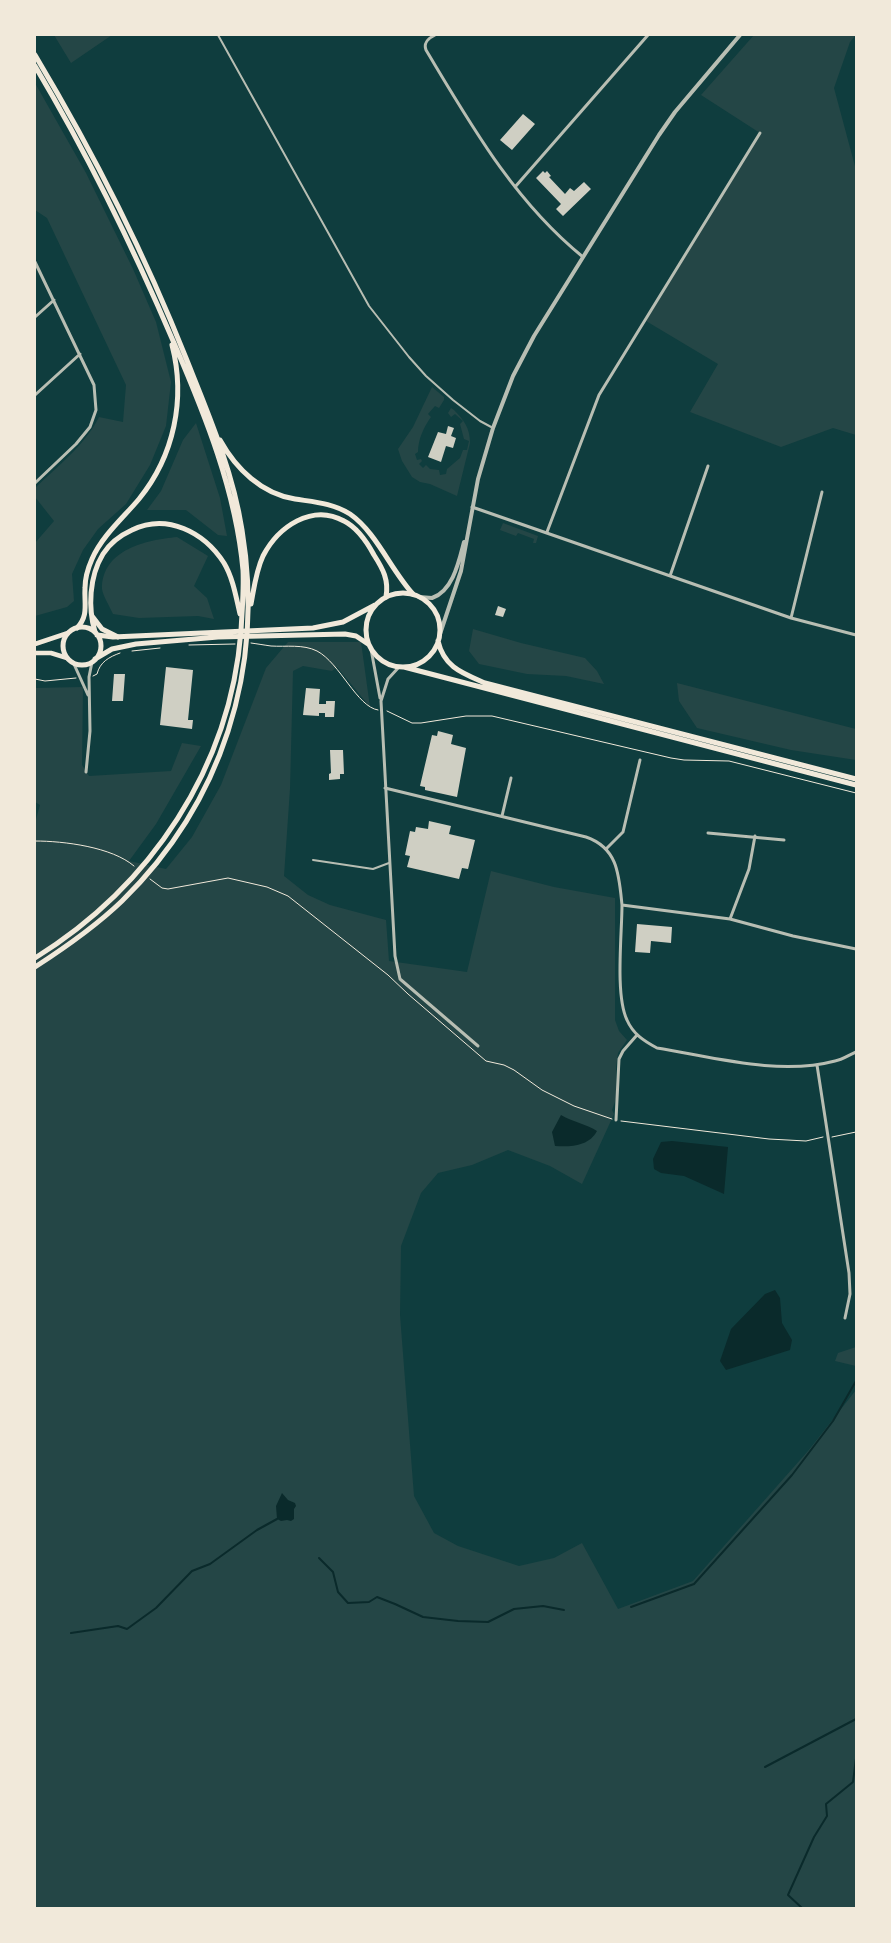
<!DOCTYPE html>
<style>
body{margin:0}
#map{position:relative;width:891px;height:1943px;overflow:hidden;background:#0f3d3e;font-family:"PT Serif",serif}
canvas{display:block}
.frame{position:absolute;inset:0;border:36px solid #f1e9da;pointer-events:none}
</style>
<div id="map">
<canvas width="891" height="1943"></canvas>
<div class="frame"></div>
</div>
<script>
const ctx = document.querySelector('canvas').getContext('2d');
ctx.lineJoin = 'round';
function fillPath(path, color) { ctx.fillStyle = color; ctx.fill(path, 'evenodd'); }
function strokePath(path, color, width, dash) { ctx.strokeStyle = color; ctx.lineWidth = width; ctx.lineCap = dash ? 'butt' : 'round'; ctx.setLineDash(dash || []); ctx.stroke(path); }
fillPath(new Path2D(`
 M 54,35 L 112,35 L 71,63 Z
 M 754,35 L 856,35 L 850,42 L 834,88 L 856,170 L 856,435 L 833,428 L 781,447 L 690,412 L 718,364 L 646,321 L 760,133 L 701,95 Z
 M 35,83 L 86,173 L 133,269 L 156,322 L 171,382 L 166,426 L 150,465 L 126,504 L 98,529 L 83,550 L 72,574 L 74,601 L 67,607 L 35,616 L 35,543 L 54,521 L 35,497 L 35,488 C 58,466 85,445 99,417 L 123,422 L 126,385 L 47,218 L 35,210 Z
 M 432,387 L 444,397 L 444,400 L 439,408 L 435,406 L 428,414 L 431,417 C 424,427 418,439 418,452 L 415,454 L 417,460 L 421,459 L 422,461 L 419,464 L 423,468 L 426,465 L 430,469 L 439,470 L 440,475 L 446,474 L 447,469 L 460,458 L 463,450 L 467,450 L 469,441 L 464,439 L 460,424 L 463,421 L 455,414 L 451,417 L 448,413 L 451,408 L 454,410 C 464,420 470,428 470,443 L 457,496 L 430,484 L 420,482 L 412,477 L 402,461 L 398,449 L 413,427 Z
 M 196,423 L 220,498 L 227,536 L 218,535 L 186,510 L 147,510 L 161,491 L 183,440 Z
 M 503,523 L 538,536 L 536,543 L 533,543 L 534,539 L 518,533 L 516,536 L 500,530 Z
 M 177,537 L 208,556 L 194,586 L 207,598 L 214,619 L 198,616 L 139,618 L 113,614 C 110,607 103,596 102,589 C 102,549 147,540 177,537 Z
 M 473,629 L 521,643 L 585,658 L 597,671 L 604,684 L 566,676 L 527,674 L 479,664 L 469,651 Z
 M 288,642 L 361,642 L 370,707 L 337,667 L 332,671 L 303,666 L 293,671 L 290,789 L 284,876 L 308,895 L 330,905 L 386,920 L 389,961 L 467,972 L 491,871 L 554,887 L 615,898 L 615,1020 L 619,1031 L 627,1040 L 618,1053 L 616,1067 L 616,1099 L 612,1110 L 614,1114 L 582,1184 L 550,1166 L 508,1150 L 472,1165 L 438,1173 L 421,1193 L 401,1246 L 400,1315 L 414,1496 L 434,1533 L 458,1546 L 519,1566 L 554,1558 L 582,1543 L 618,1609 L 693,1581 L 808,1451 L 856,1390 L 856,1908 L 35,1908 L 35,823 L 40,805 L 35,802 L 35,688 L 83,687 L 82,765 L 89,776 L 171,771 L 182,743 L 201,746 L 156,824 L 129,861 L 166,869 L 192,837 L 221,785 L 266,668 Z
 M 677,683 L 856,729 L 856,760 L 791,750 L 697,728 L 679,701 Z
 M 856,1347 L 856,1366 L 835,1361 L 838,1353 Z`), '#244646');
fillPath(new Path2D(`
 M 561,1115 C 573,1122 586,1124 597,1131 C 589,1146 572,1147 555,1146 L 552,1132 Z
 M 672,1141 L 728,1147 L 724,1194 L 684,1176 L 661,1173 L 654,1169 L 653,1159 L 661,1142 Z
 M 775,1290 L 780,1298 L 782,1323 L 792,1340 L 790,1350 L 726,1370 L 720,1361 L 731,1329 L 765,1294 Z
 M 282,1493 L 288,1500 L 295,1503 L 296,1506 L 294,1509 L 294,1519 L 291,1521 L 287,1520 L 281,1521 L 277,1519 L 276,1506 Z`), '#0a2a2b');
strokePath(new Path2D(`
 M 319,1558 L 333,1572 L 338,1592 L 348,1603 L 369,1602 L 377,1597 L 395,1604 L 423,1617 L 458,1621 L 488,1622 L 514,1609 L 543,1606 L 564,1610
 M 631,1607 L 694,1584 L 792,1475 L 833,1421 L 856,1381
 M 71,1633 L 118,1626 L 127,1629 L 156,1608 L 192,1571 L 210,1564 L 257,1530 L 277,1519
 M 765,1767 L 856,1719
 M 802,1908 L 788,1895 L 814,1837 L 827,1816 L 826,1804 L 853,1782 L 856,1758`), '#0a2a2b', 2);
fillPath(new Path2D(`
 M 523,114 L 535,124 L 512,150 L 500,140 Z
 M 543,171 L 545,173 L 547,171 L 551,176 L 549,177 L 565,194 L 570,188 L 574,191 L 584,182 L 591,189 L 563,216 L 556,209 L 561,204 L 536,178 Z
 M 448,426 L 454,428 L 451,436 L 456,438 L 453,448 L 446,446 L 441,462 L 428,457 L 438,432 L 446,434 Z
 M 498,606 L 506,609 L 503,617 L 495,615 Z
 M 166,667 L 193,670 L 188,720 L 193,720 L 192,729 L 160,725 Z
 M 114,674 L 125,674 L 123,701 L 112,701 Z
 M 306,688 L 320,689 L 319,704 L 326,704 L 326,701 L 335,701 L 334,717 L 325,717 L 325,713 L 319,713 L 319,716 L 303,715 Z
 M 438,731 L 453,735 L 451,744 L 466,748 L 457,797 L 425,790 L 425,787 L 420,786 L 432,735 L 437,736 Z
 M 330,750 L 343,750 L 344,774 L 340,774 L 340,779 L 329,780 L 329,774 L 331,773 Z
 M 429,821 L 451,826 L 449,834 L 475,840 L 468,869 L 462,868 L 459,879 L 407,867 L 410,856 L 405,855 L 410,831 L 415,832 L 416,827 L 428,829 Z
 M 637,924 L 672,927 L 671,943 L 651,941 L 650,953 L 635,952 Z`), '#cfcfc3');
strokePath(new Path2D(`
 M 251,643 C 258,644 264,645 271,646 C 286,647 303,644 317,651 C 340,663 357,707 378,710
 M 189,645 L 235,644
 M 132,651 L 160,648
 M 93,676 L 97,674 C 100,662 109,657 120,653
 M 35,679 L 45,681 L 76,678
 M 387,711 L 412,723 L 421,723 L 466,716 L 492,716 L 671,758 L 684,760 L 729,761 L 856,793
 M 35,841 C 64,841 112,847 134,866
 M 150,879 L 162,888 L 168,889 L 228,878 L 267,887 L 288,896 L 388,975 L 408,994 L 486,1061 L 504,1065 L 514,1070 L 542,1090 L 574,1106 L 612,1119
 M 621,1121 L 769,1139 L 806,1141 L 823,1137
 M 832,1137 L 856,1132`), '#f1e9da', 1);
strokePath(new Path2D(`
 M 218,35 L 369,306 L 409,357 L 426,376 L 453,400 L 480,421 L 493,428
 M 313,860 L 373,869 L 389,863`), '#b8beb3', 2);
strokePath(new Path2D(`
 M 435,35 C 429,38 423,42 426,50 C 471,125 514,201 583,257
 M 515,187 L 648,35
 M 35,262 L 94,385 L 96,410 L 90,427 L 76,444 L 35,483
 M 35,317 L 54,300
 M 35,395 L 80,354
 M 472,507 L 791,618 L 856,635
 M 547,532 L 599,395 L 760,133
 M 670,576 L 708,466
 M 791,618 L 822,492
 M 371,649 L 380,698
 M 73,662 L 88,695
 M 399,667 L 388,679 L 381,701 L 395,956 L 400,979 L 478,1046
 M 86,772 L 90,731 L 89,677 L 92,662
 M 385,788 L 586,837 C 618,848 619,875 622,905 C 622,934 615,995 627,1020 C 633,1034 644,1041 657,1048 C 713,1057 779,1076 835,1061 C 842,1060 849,1055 856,1052
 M 502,816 L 511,778
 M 708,833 L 784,840
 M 606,849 L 623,832 L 640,760
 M 622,905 L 730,919 L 793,936 L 856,949
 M 730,919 L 749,869 L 755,836
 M 817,1065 L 849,1273 L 850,1294 L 845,1318
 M 616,1120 L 619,1059 L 623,1051 L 637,1035`), '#b8beb3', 3);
strokePath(new Path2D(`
 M 419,597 L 432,598 C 453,591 459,561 464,542
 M 440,634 L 461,571 L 478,479 L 493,428 L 513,376 L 534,336 L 659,135 L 675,112 L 740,35`), '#b8beb3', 4);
strokePath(new Path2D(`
 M 35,644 L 68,633
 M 35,653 L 51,653 L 67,658`), '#f1e9da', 4.5);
strokePath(new Path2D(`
 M366 630a37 37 0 1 1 74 0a37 37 0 1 1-74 0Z
 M63 646a19 19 0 1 1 38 0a19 19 0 1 1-38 0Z
 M 97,635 L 113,637 L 313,628 L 343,622 L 375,605
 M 438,641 C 444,667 462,673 485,683 L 856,779
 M 95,659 L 112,649 L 136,644 L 218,637 L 345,634 L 356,636 L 368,644
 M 404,667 L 856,785`), '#f1e9da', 5);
strokePath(new Path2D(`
 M 35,55 C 93,152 144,252 186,358 C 208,413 233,471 242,530 C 265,669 222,803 122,901 C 96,926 66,947 35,967
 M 35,66 C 88,155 133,247 174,343 C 205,415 236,491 243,570 C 244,591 242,611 241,631 C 230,768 151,886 35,958
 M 220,440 C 236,469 262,494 295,499 C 314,502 333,503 350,514 C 376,532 391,570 413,594
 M 251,604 C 254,588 256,571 263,556 C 278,527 312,503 344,521 C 358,528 367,542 374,555 C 383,569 389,580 386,597
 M 92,616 L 102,629 L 118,637
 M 77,628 C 89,615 84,604 85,588 C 85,578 88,568 92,559 C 102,536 123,518 139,499 C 174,456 186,399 172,345
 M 95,632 C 88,608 89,577 103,554 C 110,543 121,535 132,530 C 167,513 204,532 224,563 C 233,578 236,597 240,614`), '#f1e9da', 5);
</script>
